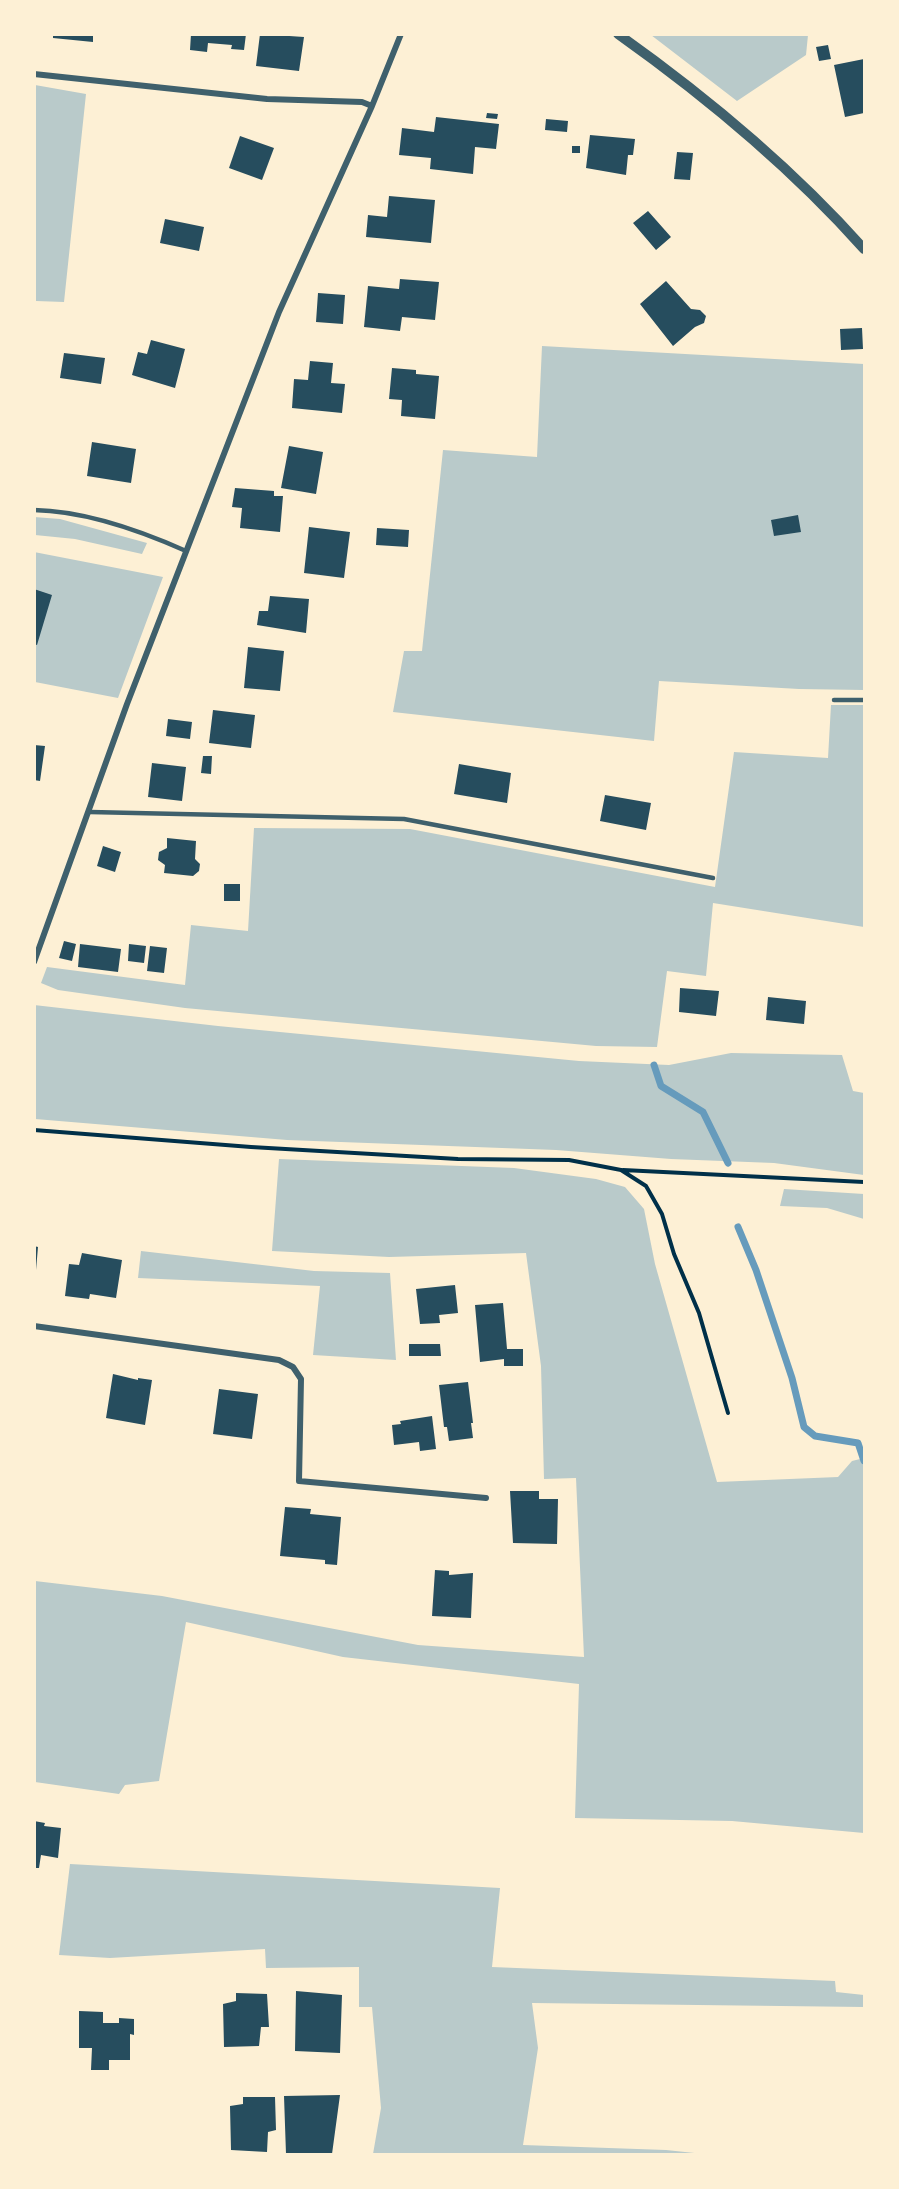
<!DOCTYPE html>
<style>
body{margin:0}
#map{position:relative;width:899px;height:2189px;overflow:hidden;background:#fdf0d5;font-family:Bitter,serif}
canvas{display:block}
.frame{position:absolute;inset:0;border:36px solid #fdf0d5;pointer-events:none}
</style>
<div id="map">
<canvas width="899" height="2189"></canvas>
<div class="frame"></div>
</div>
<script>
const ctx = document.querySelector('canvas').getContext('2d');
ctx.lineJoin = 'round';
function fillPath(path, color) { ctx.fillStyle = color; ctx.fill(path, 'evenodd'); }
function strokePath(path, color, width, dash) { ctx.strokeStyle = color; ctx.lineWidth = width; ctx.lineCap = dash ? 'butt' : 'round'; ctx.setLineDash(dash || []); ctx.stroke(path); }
fillPath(new Path2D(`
 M 651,35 L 808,35 L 806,55 L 737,101 Z
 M 35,85 L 86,94 L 64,302 L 36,301 L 35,306 Z
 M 542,346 L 864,364 L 864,690 L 799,689 L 659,681 L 654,741 L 393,712 L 404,651 L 422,651 L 443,450 L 537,457 Z
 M 34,517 L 60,519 L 147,543 L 142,554 L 75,539 L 35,535 Z
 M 34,552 L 163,577 L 118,698 L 35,682 Z
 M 831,705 L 864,705 L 864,927 L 713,903 L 706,976 L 667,971 L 657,1047 L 596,1046 L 185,1008 L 58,990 L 41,983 L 47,967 L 185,985 L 191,925 L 248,931 L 254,828 L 410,829 L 715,887 L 734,752 L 828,758 Z
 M 34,1005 L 218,1026 L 579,1061 L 669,1065 L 731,1053 L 842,1055 L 853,1091 L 864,1093 L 864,1175 L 774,1163 L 671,1159 L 556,1150 L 287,1140 L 35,1119 Z
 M 279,1159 L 514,1168 L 596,1179 L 625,1187 L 644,1209 L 655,1264 L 717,1482 L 838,1477 L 852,1461 L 864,1458 L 864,1833 L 732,1821 L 575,1818 L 579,1684 L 343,1657 L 186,1622 L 159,1781 L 125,1785 L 119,1794 L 35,1782 L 35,1581 L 162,1596 L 418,1645 L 584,1657 L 576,1478 L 544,1479 L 541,1366 L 526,1253 L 389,1257 L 272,1251 Z
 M 784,1189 L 864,1194 L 864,1219 L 827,1208 L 780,1206 Z
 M 141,1251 L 314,1271 L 390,1273 L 396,1360 L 313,1355 L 320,1286 L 138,1278 Z
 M 70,1864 L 500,1888 L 492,1967 L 835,1981 L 836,1992 L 864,1995 L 864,2007 L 532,2003 L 538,2048 L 523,2145 L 666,2150 L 704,2154 L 373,2154 L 381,2108 L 372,2007 L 359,2007 L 359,1967 L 266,1968 L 265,1949 L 110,1958 L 59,1955 Z`), '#b9caca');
strokePath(new Path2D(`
 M 654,1065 L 661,1086 L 703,1112 L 728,1163
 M 738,1227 L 756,1270 L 792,1378 L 804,1427 L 815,1436 L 858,1443 L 864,1461`), '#669bbc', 7);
fillPath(new Path2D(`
 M 53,34 L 93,34 L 93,42 L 53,38 Z
 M 191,34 L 246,34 L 244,50 L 231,49 L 232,45 L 208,43 L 207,52 L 190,50 Z
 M 260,34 L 304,37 L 299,71 L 256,66 Z
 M 828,45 L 831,59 L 819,61 L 816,47 Z
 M 864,59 L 864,113 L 845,117 L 834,65 Z
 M 487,113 L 498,114 L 497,119 L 486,118 Z
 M 436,117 L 499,124 L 496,149 L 475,147 L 473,174 L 430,169 L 431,158 L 399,155 L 402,128 L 434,132 Z
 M 546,119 L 568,121 L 567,132 L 545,130 Z
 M 590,135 L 635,139 L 633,155 L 628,155 L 626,175 L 586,168 Z
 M 240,136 L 274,148 L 262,180 L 229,168 Z
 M 572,146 L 580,146 L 580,153 L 572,153 Z
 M 677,152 L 693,153 L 690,180 L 674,179 Z
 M 389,196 L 435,200 L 431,243 L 366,237 L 368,215 L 387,217 Z
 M 648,211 L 671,237 L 656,250 L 633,223 Z
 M 165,219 L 204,227 L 199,251 L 160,243 Z
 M 400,279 L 439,282 L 435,320 L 402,317 L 400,331 L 364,327 L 368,286 L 399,289 Z
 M 666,281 L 691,309 L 700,310 L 706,316 L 704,323 L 695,327 L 673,346 L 640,304 Z
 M 318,293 L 345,295 L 343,324 L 316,322 Z
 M 862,328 L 863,349 L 841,350 L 840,329 Z
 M 151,340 L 185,349 L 175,388 L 132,375 L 138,352 L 147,354 Z
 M 64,353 L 105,358 L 101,384 L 60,378 Z
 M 310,361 L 333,363 L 331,383 L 345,384 L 342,413 L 292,408 L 294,379 L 308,380 Z
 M 392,368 L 416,370 L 416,374 L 439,376 L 435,419 L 401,416 L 402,400 L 389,399 Z
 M 92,442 L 136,449 L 131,483 L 87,476 Z
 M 289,446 L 323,452 L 316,494 L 281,488 Z
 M 235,488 L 274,491 L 274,496 L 283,496 L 280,532 L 240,528 L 242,508 L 232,507 Z
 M 798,515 L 801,532 L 774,536 L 771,520 Z
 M 309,527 L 350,532 L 344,578 L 304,573 Z
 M 377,528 L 409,530 L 408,547 L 376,545 Z
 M 34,589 L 52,595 L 37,645 L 34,644 Z
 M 270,596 L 309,599 L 306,633 L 257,625 L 259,611 L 268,611 Z
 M 248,647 L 284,651 L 280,691 L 244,688 Z
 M 213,710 L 255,715 L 251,748 L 209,743 Z
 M 168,719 L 192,722 L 190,739 L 166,736 Z
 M 34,745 L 45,746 L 40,781 L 34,780 Z
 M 203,756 L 212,756 L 211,774 L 201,773 Z
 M 152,763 L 186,767 L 182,801 L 148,797 Z
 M 459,764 L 511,773 L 507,803 L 454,794 Z
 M 605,795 L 651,803 L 646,830 L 600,821 Z
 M 167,838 L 196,841 L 195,859 L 200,864 L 199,871 L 193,876 L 164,873 L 165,865 L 158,860 L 159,852 L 167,848 Z
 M 103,846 L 121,852 L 115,872 L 97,866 Z
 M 224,884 L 240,884 L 240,901 L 224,901 Z
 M 64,941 L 76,944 L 72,961 L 59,958 Z
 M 80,944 L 121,949 L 118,972 L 78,967 Z
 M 129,944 L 146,946 L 144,963 L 128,961 Z
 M 150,946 L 167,948 L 164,973 L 147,971 Z
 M 680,988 L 719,991 L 716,1016 L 679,1012 Z
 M 768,997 L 806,1001 L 804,1024 L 766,1020 Z
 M 34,1246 L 38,1247 L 36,1270 L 34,1270 Z
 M 82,1253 L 122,1260 L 116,1298 L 90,1294 L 89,1299 L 65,1296 L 69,1264 L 79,1265 Z
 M 455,1285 L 458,1313 L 439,1315 L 440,1323 L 420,1324 L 416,1289 Z
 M 503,1303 L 507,1349 L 523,1349 L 523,1366 L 504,1366 L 504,1359 L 480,1362 L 475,1305 Z
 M 409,1344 L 440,1344 L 441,1356 L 409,1356 Z
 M 113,1374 L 138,1380 L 138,1378 L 152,1380 L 145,1425 L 106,1418 Z
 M 468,1382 L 473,1423 L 471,1423 L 473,1438 L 449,1441 L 447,1427 L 444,1427 L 439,1385 Z
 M 219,1389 L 258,1394 L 252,1439 L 213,1434 Z
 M 432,1416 L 436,1449 L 420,1451 L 419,1442 L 394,1445 L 392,1425 L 401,1424 L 400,1421 Z
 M 510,1491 L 539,1491 L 539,1499 L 558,1499 L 557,1544 L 513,1543 Z
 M 285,1507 L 311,1509 L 310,1514 L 341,1517 L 337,1565 L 325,1564 L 325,1560 L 280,1556 Z
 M 435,1570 L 449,1571 L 449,1575 L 473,1573 L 471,1618 L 432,1616 Z
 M 34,1821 L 45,1823 L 44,1826 L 61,1828 L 58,1858 L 41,1855 L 39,1868 L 34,1868 Z
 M 296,1991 L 342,1995 L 340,2053 L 295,2051 Z
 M 236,1993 L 267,1994 L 269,2027 L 261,2027 L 259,2046 L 224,2047 L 223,2004 L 236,2001 Z
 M 79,2011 L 103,2012 L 103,2023 L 119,2023 L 119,2018 L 134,2019 L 134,2035 L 130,2034 L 130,2060 L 109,2060 L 109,2070 L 91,2070 L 92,2048 L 79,2048 Z
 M 340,2095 L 332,2154 L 286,2154 L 284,2096 Z
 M 243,2097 L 275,2097 L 276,2130 L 268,2132 L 267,2152 L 231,2150 L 230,2106 L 243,2104 Z`), '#264d5e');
strokePath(new Path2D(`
 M 34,1130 L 251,1147 L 458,1159 L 569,1160 L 621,1170 L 646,1186 L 662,1214 L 674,1254 L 699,1313 L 728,1413
 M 623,1170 L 864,1182`), '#003049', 4);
strokePath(new Path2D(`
 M 34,510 C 86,511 139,530 186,551
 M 834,700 L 864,700
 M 90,812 L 404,819 L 713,878`), '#3f606c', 4.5);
strokePath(new Path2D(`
 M 34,74 L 267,99 L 362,102 L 372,106
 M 34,962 L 127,704 L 279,312 L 372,106 L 401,34
 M 34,1326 L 279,1360 L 293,1367 L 301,1379 L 299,1481 L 486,1498`), '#3f606c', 6);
strokePath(new Path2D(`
 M 618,34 C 708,98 791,167 864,249`), '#3f606c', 10);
</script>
